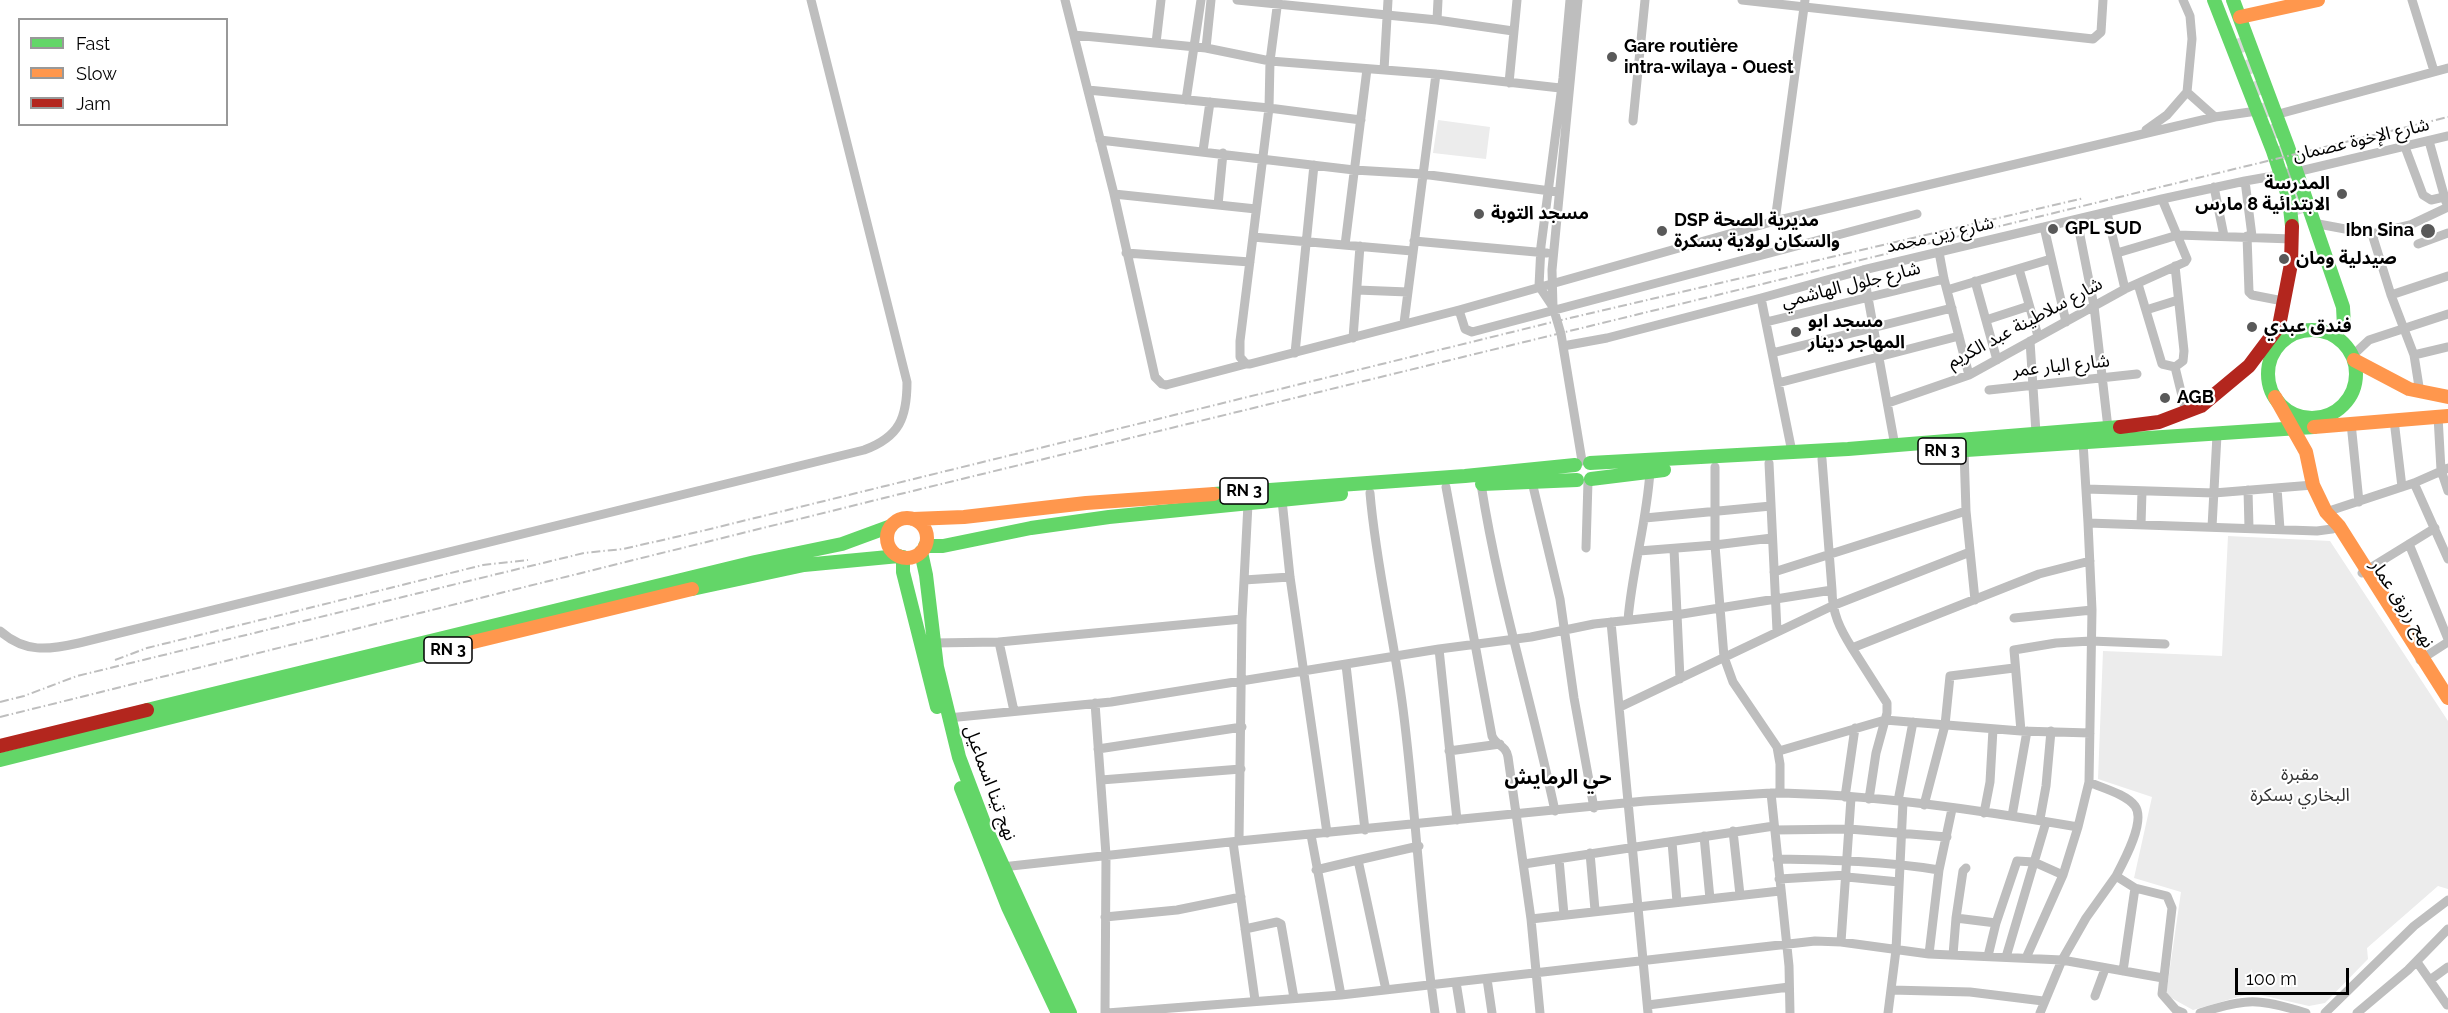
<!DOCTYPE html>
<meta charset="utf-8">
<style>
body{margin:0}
#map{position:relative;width:2448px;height:1013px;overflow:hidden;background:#fff;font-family:Raleway,sans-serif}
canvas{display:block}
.legend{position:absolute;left:18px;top:18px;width:210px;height:108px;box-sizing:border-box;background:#fff;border:2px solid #999;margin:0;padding:8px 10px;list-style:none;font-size:18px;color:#000}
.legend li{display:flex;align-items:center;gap:12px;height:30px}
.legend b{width:30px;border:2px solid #999}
.scale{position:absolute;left:2235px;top:968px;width:114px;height:27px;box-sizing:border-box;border:3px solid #000;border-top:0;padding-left:8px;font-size:18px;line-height:21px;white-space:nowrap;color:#000;-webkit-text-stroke:4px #fff;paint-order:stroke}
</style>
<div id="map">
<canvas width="2448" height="1013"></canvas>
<ul class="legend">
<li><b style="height:8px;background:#63d668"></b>Fast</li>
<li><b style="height:8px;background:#ff974d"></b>Slow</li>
<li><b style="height:8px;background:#b3261e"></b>Jam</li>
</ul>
<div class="scale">100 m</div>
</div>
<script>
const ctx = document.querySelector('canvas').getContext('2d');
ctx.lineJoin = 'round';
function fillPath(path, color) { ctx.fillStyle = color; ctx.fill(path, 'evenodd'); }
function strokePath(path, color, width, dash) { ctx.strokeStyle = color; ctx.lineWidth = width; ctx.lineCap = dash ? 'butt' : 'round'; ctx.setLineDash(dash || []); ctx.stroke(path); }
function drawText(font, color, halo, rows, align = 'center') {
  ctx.font = font + ' Raleway,"Noto Sans Arabic",sans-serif'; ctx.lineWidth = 4.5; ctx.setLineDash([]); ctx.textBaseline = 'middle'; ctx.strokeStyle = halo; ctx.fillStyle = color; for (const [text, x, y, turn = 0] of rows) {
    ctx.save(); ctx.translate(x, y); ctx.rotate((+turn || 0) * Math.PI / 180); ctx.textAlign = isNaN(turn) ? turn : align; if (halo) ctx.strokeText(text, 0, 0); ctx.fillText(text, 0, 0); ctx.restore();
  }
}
fillPath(new Path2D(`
 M 1438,120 L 1490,127 L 1486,159 L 1433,153 Z
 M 2228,536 L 2330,541 L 2448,721 L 2448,889 L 2438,886 L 2367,948 L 2368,959 L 2325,1003 L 2309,1006 L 2252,993 L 2193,1010 L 2166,995 L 2181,892 L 2134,878 L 2152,797 L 2098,779 L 2103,651 L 2222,656 Z`), '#ececec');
strokePath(new Path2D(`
 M 2239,38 L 2303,213`), '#d9d9d9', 15, [15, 8]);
strokePath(new Path2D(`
 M 1065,0 L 1114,194 L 1155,377 L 1162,384 L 1166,385 L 1246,364
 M 1237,0 L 1437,20 L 1513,31
 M 1278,0 L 1270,61 L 1269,108 L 1240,341 L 1240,357 L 1246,364 L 1250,364 L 1459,310 L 1775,221 L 2215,117 L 2257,111
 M 1578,0 L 1552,270 L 1553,307 L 1561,334 L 1582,461
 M 1742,0 L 2093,39 L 2101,32 L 2103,0
 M 2412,0 L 2434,71
 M 1437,20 L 1438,0
 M 1074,35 L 1206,48 L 1270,61 L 1436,74 L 1569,89
 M 1156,43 L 1161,0
 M 1206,48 L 1211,0
 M 1384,70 L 1388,0
 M 1509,83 L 1517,0
 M 1088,90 L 1269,108 L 1361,120
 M 2187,92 L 2215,117
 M 1186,100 L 1201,0
 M 2275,115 L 2448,68
 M 1633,121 L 1645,0
 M 2146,130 L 2167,115 L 2187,92 L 2192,39 L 2190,16 L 2183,0
 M 1100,140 L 1354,170 L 1422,174 L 1558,192
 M 2429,141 L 2446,202
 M 2405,147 L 2423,195 L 2431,200 L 2444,197
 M 1203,151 L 1210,102
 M 2245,181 L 2252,236
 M 2214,187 L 2224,236
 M 1114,194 L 1256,209
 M 1218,205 L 1223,153
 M 2107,213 L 2125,289
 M 2077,220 L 2094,306 L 2108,428
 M 1775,221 L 1805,0
 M 2313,223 L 2372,234 L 2410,225 L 2448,207
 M 2044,227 L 2066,322
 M 2372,234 L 2391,295 L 2414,355 L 2420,393
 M 2247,236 L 2249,292 L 2252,295 L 2283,301
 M 1253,237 L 1412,251
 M 1414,241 L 1547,253
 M 2418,244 L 2448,233
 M 1345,245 L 1367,69
 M 1939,252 L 1944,279 L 1969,375
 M 1126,253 L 1250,262
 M 2117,253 L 2178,235 L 2292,239
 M 2175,266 L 2184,351 L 2183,361 L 2175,367 L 2186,412
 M 2019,269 L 2038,336
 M 1863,270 L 1895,446
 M 1975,281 L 1997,360
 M 2138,284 L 2162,364 L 2175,367
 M 1357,290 L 1408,292
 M 1947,290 L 2051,259
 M 2391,295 L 2448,276
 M 1553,307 L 1539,286 L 1541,246 L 1563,78 L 1570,0
 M 1459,310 L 1465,329 L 1472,332 L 1917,214
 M 2146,310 L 2178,300
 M 1986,320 L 2029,306
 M 1766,322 L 1944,279
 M 1404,323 L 1436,74
 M 1353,338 L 1360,246
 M 2030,341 L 2036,433
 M 1563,346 L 1607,338 L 1761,298
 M 1295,353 L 1314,165
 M 1772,353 L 1952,308
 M 2414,355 L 2448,347
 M 2352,356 L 2369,340 L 2448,314
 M 1778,383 L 1959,336
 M 1989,390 L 2137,374
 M 1888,403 L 1969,375 L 2125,289 L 2185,262 L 2187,259 L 2162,199
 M 2438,416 L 2441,470 L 2448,491
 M 2394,420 L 2402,487
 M 2351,423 L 2359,502
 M 2083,442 L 2088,523
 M 1964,450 L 1966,511 L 1975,600
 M 1792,452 L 1761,298 L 1863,270 L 2162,199 L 2245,181 L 2296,172 L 2448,136
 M 1769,463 L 1777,631
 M 1715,467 L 1715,545 L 1724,657 L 1733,682 L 1777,747 L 1780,764 L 1780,793
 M 1532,482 L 1560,599 L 1574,698 L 1594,808
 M 2414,483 L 2448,559
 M 1481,484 C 1498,594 1532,702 1555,811
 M 1446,487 L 1492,736 C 1496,746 1506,745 1508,757 L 1531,919 L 1540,1013
 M 2277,488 L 2280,529
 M 2086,489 L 2214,493 L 2313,485
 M 2248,490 L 2249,528
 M 1370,493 C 1376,566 1394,637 1403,709 C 1416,810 1420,912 1435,1013
 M 1282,500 L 1290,577 L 1327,833
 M 2326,512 L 2414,483 L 2448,468
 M 1645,518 L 1771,506
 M 2141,525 L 2142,491
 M 2212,527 L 2217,435
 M 2409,544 L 2448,639
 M 1586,548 L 1588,481
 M 1674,549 L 1680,679
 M 1639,551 L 1715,545 L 1772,538
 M 1774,572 L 1966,511
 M 2362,573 L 2435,528
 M 1244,580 L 1290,577
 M 1832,590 C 1832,613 1840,629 1852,648 L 2039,574 L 2090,561
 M 2014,618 L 2092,610
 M 1628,620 C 1632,570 1647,521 1650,471
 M 1611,622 L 1648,1013
 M 0,631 C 25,653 48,650 79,643 L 864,450 C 900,437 907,417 907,382 L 811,0
 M 933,643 L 999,642
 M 1852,648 L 1887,703 L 1887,713 L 1876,753 L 1869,799
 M 1439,649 L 1457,820
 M 2420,660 L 2448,642
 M 1346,665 L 1365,830
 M 1095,703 L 1106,855 L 1105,1013
 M 1620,707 L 1832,606 L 1970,552
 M 1014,711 L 999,642 L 1242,619
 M 948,718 L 1111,702 L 1439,649 L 1531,637 L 1594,624 L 1676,615 L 1832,590 L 1822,459
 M 2090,733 L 2021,731 L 2014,650 L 2056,643 L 2091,641 L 2165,644
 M 1098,749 L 1242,727
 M 1449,751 L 1500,744
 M 1779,751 L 1885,720 L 2021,731
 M 1101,780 L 1241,769
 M 2089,782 C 2102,788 2126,794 2135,806 C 2146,821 2124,861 2116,876 L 2135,888 L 2167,896 L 2172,908 L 2162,994 L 2176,1010 L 2183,1013
 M 1845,797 L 1855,728
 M 1898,801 L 1913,722
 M 1924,805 L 1945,725 L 1950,676 L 2014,668
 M 1984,813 L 1990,782 L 1993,729
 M 2012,816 L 2027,731
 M 2040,819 L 2046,786 L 2051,731
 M 1775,830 L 1849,829 L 1947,837
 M 1733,831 L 1740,895
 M 1311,835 L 1341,995
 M 1704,836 L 1710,899
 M 1239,841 L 1242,619 L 1248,504
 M 1233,842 L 1255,1000
 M 1672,842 L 1677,902
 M 1590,853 L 1595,910
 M 1559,859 L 1564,915
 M 1777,859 C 1832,860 1885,861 1939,870
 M 1358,860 L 1419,846
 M 1524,864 L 1774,826
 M 1002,867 L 1239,841 L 1645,801 L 1771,793
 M 1316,870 L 1358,860 L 1386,990
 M 1847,877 L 1899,882
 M 1779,879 L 1847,875
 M 1105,917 L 1177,910 L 1241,897
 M 1956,918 L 1963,871 L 1966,868
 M 1531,919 L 1780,891
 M 1245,929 L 1277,922 L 1281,924 L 1294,998
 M 1841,942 L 1851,798
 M 1929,954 L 1939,870 L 1952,809
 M 1953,955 L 1956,918 L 1996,923
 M 1988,956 L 1996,923 L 2017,861 L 2034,862 L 2063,875
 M 2006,957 L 2046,822
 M 2026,958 L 2063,875 L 2078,827 L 2089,782 L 2092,610 L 2088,523 L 2317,531 L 2332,529 L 2339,526
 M 2417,962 L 2447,1005
 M 2123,971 L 2135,888
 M 1487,979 L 1492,1013
 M 2430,980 L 2448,967
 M 1456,982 L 1461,1013
 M 1891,990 L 1970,992 L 2043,1001
 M 2095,996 L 2105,969
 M 1648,1005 L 1789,987
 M 1107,1013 L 1341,995 L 1815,941 L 1841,942 L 1929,954 L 2062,960 L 2163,978
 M 1790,1013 L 1789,966 L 1771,793 C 1874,794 1978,810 2078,827
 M 1888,1013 L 1896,950 L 1903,802
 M 2040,1013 L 2062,960 L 2086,918 L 2116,876
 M 2200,1013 C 2246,998 2259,998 2306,1013
 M 2325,1013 L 2414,926 L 2448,900
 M 2357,1013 L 2408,970 L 2448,929`), '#bebebe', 9);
strokePath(new Path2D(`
 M 2214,0 L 2273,151 L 2289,199 L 2292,226
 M 2233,0 L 2288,147 L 2343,307 L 2344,326
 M2268 374a44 44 0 1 1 88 0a44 44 0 1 1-88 0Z
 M 1936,452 L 2314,427
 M 1590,463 L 1848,449 L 2120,427
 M 1591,479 L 1664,470
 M 1482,484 L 1577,480
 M 1214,494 L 1465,476 L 1575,465
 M 925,546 L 943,546 L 1031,528 L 1109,517 L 1341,494
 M 921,552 L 926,575 L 937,667 L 959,757 L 987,831 L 1070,1013
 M 903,557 L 903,572 L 937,707
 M 692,589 L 804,565 L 899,556
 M 147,710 L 755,562 L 842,544 L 891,526
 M 0,760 L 440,650
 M 961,788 L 1008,907 L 1058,1013`), '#63d668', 14);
strokePath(new Path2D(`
 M 2240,17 L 2318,0
 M 2354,360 L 2409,389 L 2448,397
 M 2275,397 L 2306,452 L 2313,485 L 2326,512 L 2339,526 L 2448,698
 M 2314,427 L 2448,416
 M887 538a20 20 0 1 1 40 0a20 20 0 1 1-40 0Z
 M 913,519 L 964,517 L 1086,503 L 1214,494
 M 440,650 L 692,589`), '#ff974d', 14);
strokePath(new Path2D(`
 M 2120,427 L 2159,422 L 2201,406 L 2249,366 L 2279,326 L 2291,264 L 2292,226
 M 0,746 L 147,710`), '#b3261e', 14);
strokePath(new Path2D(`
 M 115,660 L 147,648 L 483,565 L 528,560
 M 0,702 L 24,696 L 77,676 L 584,553 L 623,549 L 702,531 L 1557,321 L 2084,198
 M 0,717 L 888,497 L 2448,117`), '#bebebe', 2, [9, 3, 1.5, 3]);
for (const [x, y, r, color] of [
 [1612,57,6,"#595959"],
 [2342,194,6,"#595959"],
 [1479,214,6,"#595959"],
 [2053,229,6,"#595959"],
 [1662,231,6,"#595959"],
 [2428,231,8,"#595959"],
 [2284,259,6,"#595959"],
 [2252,327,6,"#595959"],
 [1796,332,6,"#595959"],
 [2165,398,6,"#595959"]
]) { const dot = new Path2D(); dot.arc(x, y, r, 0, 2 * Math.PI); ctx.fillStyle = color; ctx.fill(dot); strokePath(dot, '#fff', 2); }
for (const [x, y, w] of [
 [1942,451,48],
 [1244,491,48],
 [448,650,48]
]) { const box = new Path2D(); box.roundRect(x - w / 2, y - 13, w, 26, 4.5); ctx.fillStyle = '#fff'; ctx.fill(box); strokePath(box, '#000', 1.5); }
drawText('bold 16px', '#000', null, [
 ["RN 3",1942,451],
 ["RN 3",1244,491],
 ["RN 3",448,650]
]);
drawText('bold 18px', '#000', '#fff', [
 ["Gare routière",1624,47],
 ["intra-wilaya - Ouest",1624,68],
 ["المدرسة",2330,184,"right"],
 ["الابتدائية 8 مارس",2330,205,"right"],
 ["مسجد التوبة",1491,214],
 ["DSP مديرية الصحة",1674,221],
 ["والسكان لولاية بسكرة",1674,242],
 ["GPL SUD",2065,229],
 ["Ibn Sina",2414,231,"right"],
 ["صيدلية ومان",2296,259],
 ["مسجد ابو",1808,322],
 ["المهاجر دينار",1808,343],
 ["فندق عبدي",2264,327],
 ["AGB",2177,398]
], 'left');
drawText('18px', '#000', '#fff', [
 ["شارع الإخوة عصمان",2361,140,-13],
 ["شارع زين محمد",1940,235,-13],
 ["شارع جلول الهاشمي",1851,285,-14],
 ["شارع سلاطينة عبد الكريم",2025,323,-28],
 ["شارع البار عمر",2061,366,-6],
 ["نهج رزوق عمار",2402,604,57],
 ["نهج تينا اسماعيل",990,783,70]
]);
drawText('18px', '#333', '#fff', [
 ["مقبرة",2300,775],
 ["البخاري بسكرة",2300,796]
]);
drawText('bold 20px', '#000', '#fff', [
 ["حي الرمايش",1558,778]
]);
</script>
